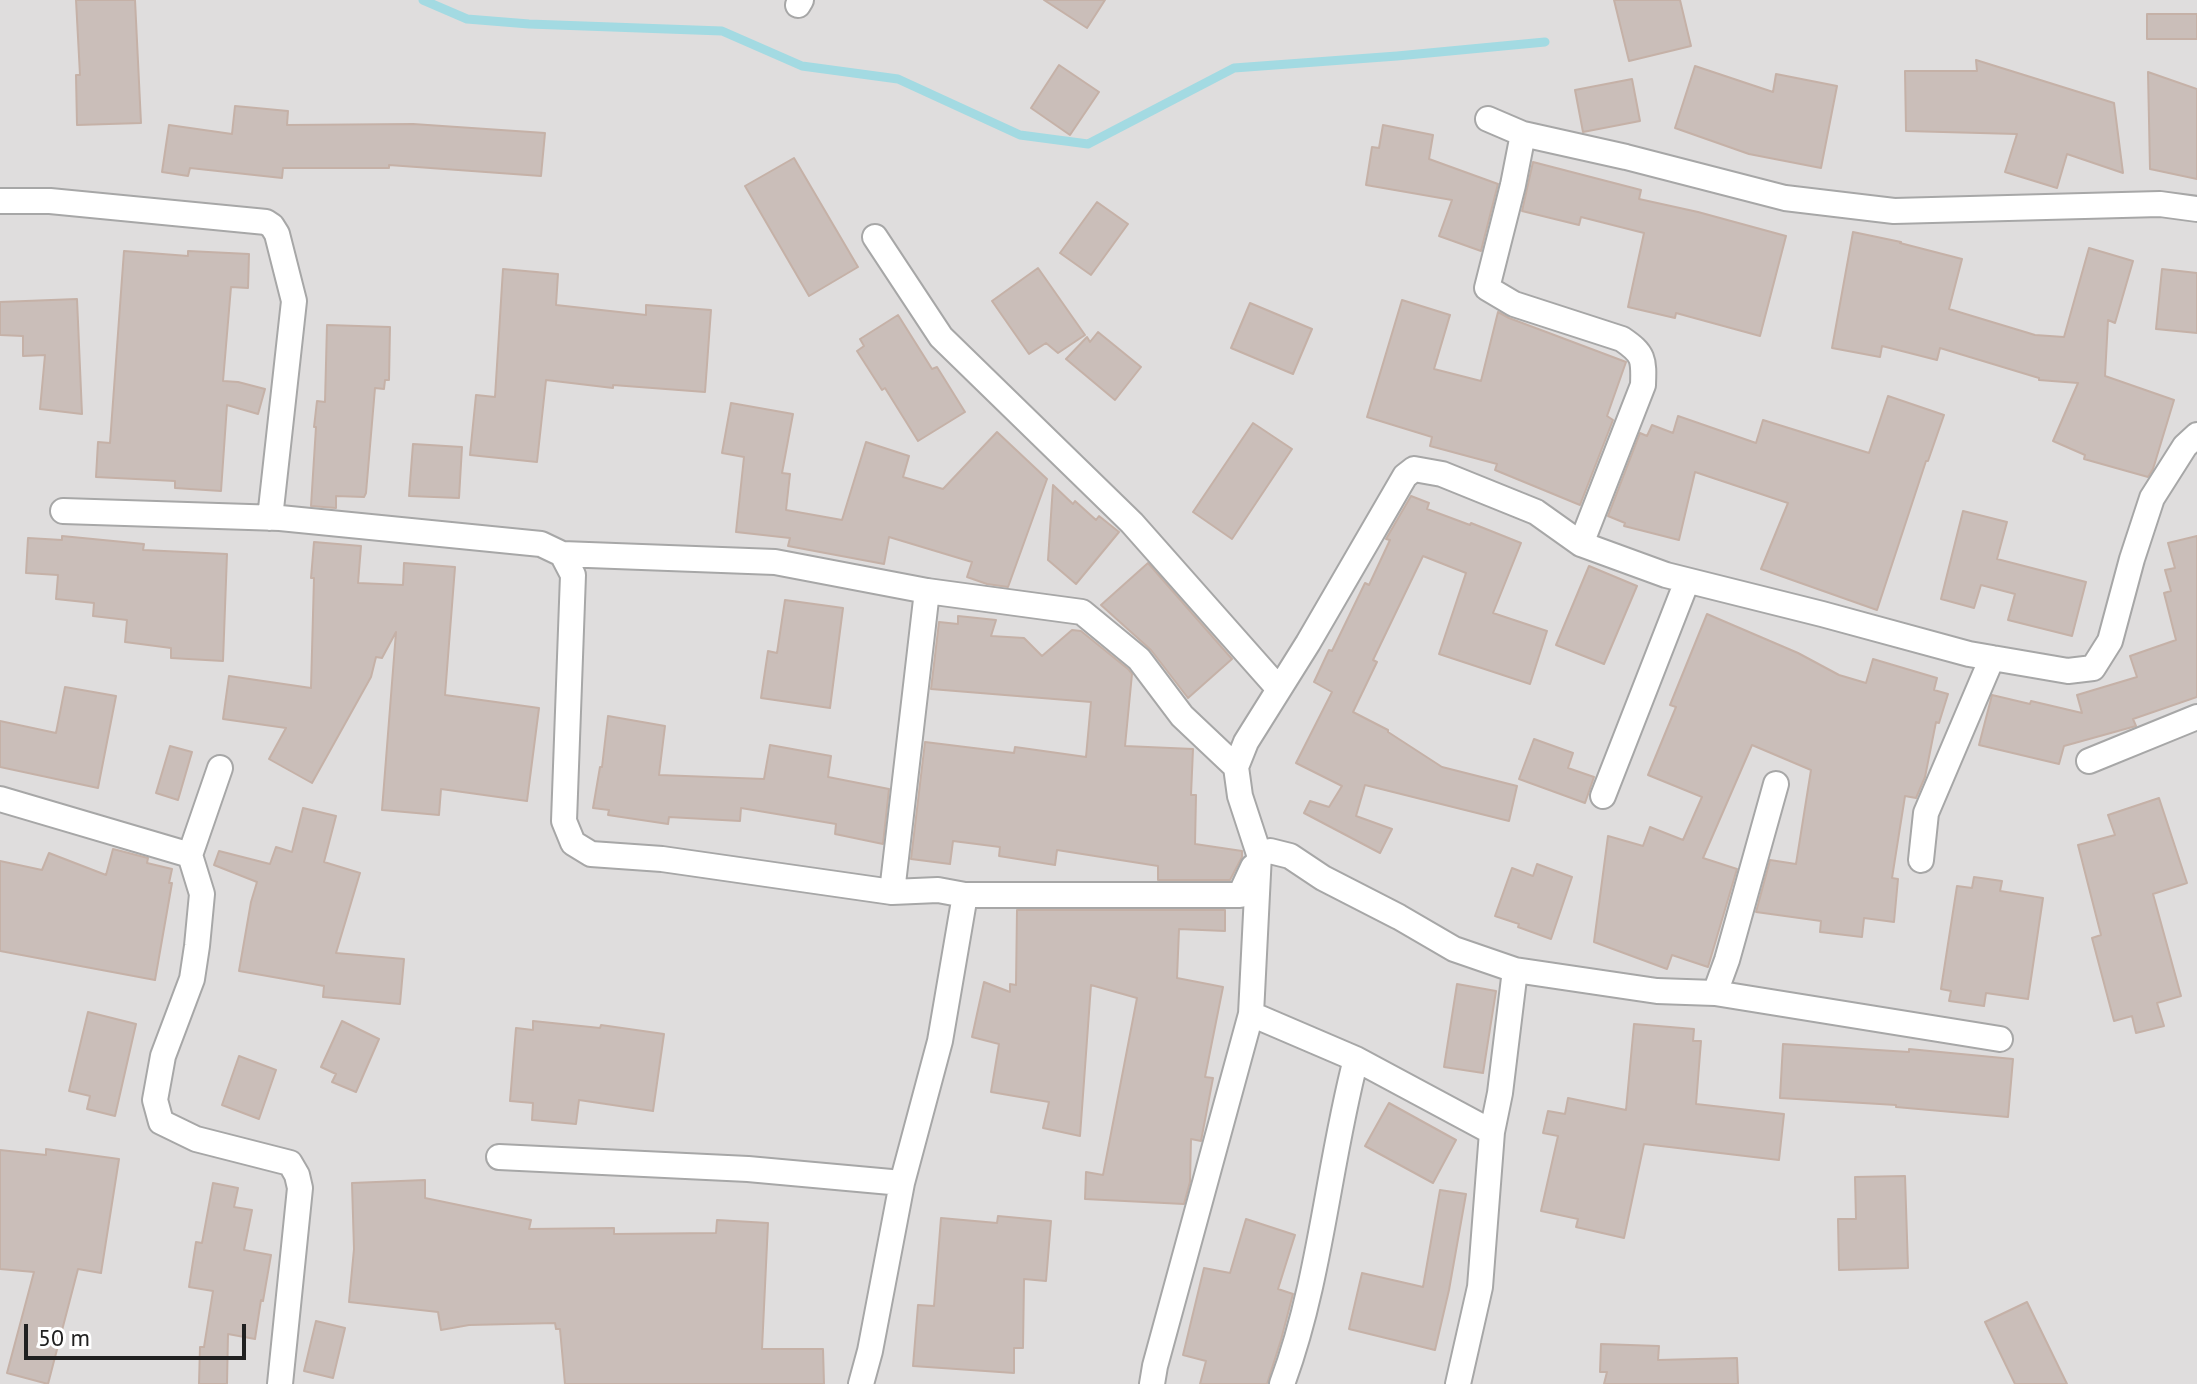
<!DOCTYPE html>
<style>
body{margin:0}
#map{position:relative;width:2197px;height:1384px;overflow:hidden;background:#f2ede6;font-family:"PT Sans",sans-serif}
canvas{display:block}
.scale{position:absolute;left:24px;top:1324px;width:222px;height:36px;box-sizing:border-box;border:4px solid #202020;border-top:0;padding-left:10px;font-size:24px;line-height:28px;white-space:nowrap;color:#202020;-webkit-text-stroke:6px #fff;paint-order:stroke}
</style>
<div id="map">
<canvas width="2197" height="1384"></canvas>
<div class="scale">50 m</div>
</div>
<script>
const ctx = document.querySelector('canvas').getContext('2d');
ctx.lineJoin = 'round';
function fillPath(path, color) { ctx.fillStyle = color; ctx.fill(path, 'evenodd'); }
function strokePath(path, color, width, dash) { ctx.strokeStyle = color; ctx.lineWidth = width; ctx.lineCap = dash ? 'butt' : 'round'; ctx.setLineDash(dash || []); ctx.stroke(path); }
fillPath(new Path2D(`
 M 0,0 L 2197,0 L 2197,1384 L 0,1384 Z`), '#dfdddd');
strokePath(new Path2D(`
 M 423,0 L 467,19 L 529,24 L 722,31 L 802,66 L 898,79 L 1020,135 L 1088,144 L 1234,68 L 1397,56 L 1545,42`), '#a3dae2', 9);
const building = new Path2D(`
 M 76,0 L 135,0 L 141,123 L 77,125 L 76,75 L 80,75 Z
 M 1044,0 L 1105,0 L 1087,28 Z
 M 1614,0 L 1680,0 L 1691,46 L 1629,61 Z
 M 2147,14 L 2197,14 L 2197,39 L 2147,39 Z
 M 1976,60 L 2114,103 L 2123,173 L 2067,154 L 2057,188 L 2005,172 L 2017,134 L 1906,131 L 1905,71 L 1977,71 Z
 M 1059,65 L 1099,92 L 1070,135 L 1031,108 Z
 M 1695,66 L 1773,92 L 1776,74 L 1837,86 L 1821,168 L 1749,154 L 1675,128 Z
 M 2148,72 L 2197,89 L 2197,179 L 2150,169 Z
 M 1632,79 L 1640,121 L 1583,132 L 1575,90 Z
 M 235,106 L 288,111 L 287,125 L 413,124 L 545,133 L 541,176 L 389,165 L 389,168 L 283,168 L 282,178 L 190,168 L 188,176 L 162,172 L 169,125 L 232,134 Z
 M 1383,125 L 1433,135 L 1429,159 L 1498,184 L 1481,251 L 1439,236 L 1452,200 L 1366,185 L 1372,147 L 1379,148 Z
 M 794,158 L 858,267 L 809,296 L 745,186 Z
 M 1533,162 L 1641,190 L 1639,199 L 1698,212 L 1786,236 L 1760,336 L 1676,313 L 1675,318 L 1628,307 L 1644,233 L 1581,217 L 1579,225 L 1522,211 Z
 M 1097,202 L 1128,224 L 1091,275 L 1060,253 Z
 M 1853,232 L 1901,242 L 1900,243 L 1962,259 L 1949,309 L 2035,335 L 2064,337 L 2089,248 L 2133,261 L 2115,323 L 2108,320 L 2105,376 L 2174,400 L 2153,469 L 2148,477 L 2084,459 L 2085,455 L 2053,441 L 2078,383 L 2039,380 L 2039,378 L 1940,348 L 1937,360 L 1882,346 L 1880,357 L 1832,348 Z
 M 124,251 L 188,256 L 188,251 L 249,254 L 248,288 L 231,287 L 223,381 L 238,382 L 265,389 L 258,414 L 227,405 L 221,491 L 175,488 L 175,481 L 96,477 L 98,442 L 110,443 Z
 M 1038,268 L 1085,335 L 1058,353 L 1046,343 L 1029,354 L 992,301 Z
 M 503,269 L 558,274 L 556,305 L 646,315 L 646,305 L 711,310 L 705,392 L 613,385 L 613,388 L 546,380 L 537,462 L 470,455 L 476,395 L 495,397 Z
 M 2162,269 L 2197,273 L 2197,333 L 2156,329 Z
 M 77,299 L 82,414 L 40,409 L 45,355 L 23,356 L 23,336 L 0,335 L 0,302 Z
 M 1402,300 L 1450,315 L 1434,369 L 1481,381 L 1498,312 L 1509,318 L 1626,362 L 1607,416 L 1613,420 L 1580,505 L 1495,470 L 1497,464 L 1430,446 L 1432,437 L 1367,417 Z
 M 1250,303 L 1312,329 L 1293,374 L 1231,348 Z
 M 898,315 L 932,369 L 937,367 L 965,412 L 918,441 L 885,388 L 882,390 L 857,351 L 864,346 L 860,339 Z
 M 327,325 L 390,327 L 389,380 L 385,380 L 384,389 L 375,388 L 366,493 L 364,497 L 336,496 L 336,508 L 311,506 L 316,427 L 314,427 L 317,401 L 325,402 Z
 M 1098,332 L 1141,367 L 1115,400 L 1066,359 L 1087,337 L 1090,342 Z
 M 1888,396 L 1944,415 L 1928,461 L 1926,461 L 1877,610 L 1761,569 L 1788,503 L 1695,472 L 1679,540 L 1624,526 L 1625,523 L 1608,516 L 1640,433 L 1647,436 L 1652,425 L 1673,433 L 1678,416 L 1756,443 L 1763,420 L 1869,453 Z
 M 731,403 L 793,414 L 782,473 L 790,474 L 786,510 L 842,520 L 866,442 L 909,456 L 903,477 L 943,489 L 997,432 L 1047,479 L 1008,587 L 987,584 L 967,577 L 972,562 L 889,537 L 884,564 L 788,546 L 790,538 L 736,532 L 744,457 L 722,453 Z
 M 1253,423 L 1292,449 L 1232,539 L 1193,512 Z
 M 413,444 L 462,447 L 459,498 L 409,496 Z
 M 1053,485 L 1073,504 L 1075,501 L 1096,520 L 1099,516 L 1119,532 L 1076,584 L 1048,560 Z
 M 1411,496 L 1429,503 L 1427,509 L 1470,525 L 1471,523 L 1521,543 L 1493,613 L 1547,631 L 1530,684 L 1439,654 L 1466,573 L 1423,556 L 1373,660 L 1377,662 L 1353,712 L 1388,730 L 1388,732 L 1442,767 L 1517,786 L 1509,821 L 1365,785 L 1356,816 L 1392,829 L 1380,853 L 1304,813 L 1310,801 L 1329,807 L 1342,786 L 1296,763 L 1332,692 L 1314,682 L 1329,650 L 1332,651 L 1365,583 L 1369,585 L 1390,540 L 1386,539 Z
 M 1963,511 L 2007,522 L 1997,559 L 2086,582 L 2072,636 L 2008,620 L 2015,594 L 1981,585 L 1974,608 L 1941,599 Z
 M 62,536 L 144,544 L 143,550 L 227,554 L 223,661 L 171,658 L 171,648 L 125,642 L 127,620 L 93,616 L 94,603 L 56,599 L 58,575 L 26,573 L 28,538 L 62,540 Z
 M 2197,536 L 2197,697 L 2133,719 L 2136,726 L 2064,746 L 2059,764 L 1979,745 L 1992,695 L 2030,704 L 2031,701 L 2082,713 L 2077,695 L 2137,677 L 2130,656 L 2176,640 L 2164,593 L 2171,591 L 2165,570 L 2175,568 L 2168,543 Z
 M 314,542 L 361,546 L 358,583 L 403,585 L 404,563 L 455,567 L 445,695 L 539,708 L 527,801 L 441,789 L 439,815 L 382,810 L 396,632 L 382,658 L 376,657 L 371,677 L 312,783 L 269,759 L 286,728 L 223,719 L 229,676 L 311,688 L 314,578 L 311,578 Z
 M 1148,563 L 1232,659 L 1188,698 L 1151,650 L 1101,605 Z
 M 1589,566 L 1637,586 L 1604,664 L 1556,645 Z
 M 785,600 L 843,608 L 830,708 L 761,698 L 768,651 L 777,653 Z
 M 1707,614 L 1798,653 L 1839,675 L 1866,683 L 1873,659 L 1937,678 L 1934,690 L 1948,694 L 1939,723 L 1936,722 L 1925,777 L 1916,798 L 1905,796 L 1892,878 L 1898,879 L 1894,922 L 1864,918 L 1862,937 L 1820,932 L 1821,921 L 1756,912 L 1770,860 L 1796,864 L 1811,770 L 1752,745 L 1703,858 L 1737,869 L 1708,967 L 1672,955 L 1667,969 L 1594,942 L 1608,836 L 1643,846 L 1650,827 L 1683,840 L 1702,797 L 1648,775 L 1676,707 L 1670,705 Z
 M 958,616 L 996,620 L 991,636 L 1024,638 L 1042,656 L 1072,630 L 1081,631 L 1128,669 L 1132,674 L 1125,746 L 1193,749 L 1191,795 L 1196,795 L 1195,844 L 1242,851 L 1242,857 L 1230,880 L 1158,880 L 1158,866 L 1057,850 L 1055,865 L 999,856 L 1000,847 L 953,841 L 950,864 L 911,859 L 925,742 L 1014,753 L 1015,747 L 1086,757 L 1091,702 L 931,689 L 939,622 L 958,624 Z
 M 65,687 L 116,696 L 98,788 L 0,767 L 0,721 L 56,733 Z
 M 608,716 L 665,726 L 659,775 L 764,779 L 770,745 L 831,756 L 828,777 L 889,789 L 883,844 L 835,834 L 836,824 L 741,808 L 740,821 L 669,817 L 668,824 L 608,815 L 609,810 L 593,808 L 600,767 L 602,767 Z
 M 1534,739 L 1573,753 L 1568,768 L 1594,777 L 1585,803 L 1519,779 Z
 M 170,746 L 192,752 L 178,800 L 156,793 Z
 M 2159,798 L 2187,883 L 2153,894 L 2181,996 L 2157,1003 L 2164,1026 L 2136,1033 L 2132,1016 L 2114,1021 L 2092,938 L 2101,935 L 2078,845 L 2115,835 L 2108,815 Z
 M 303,808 L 336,816 L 324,862 L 360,873 L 336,953 L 404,959 L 400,1004 L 323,997 L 324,986 L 239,971 L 251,902 L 257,882 L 214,865 L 219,851 L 270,864 L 276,847 L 292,852 Z
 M 113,849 L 148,858 L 147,863 L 172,869 L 169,883 L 172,883 L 155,980 L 0,951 L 0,861 L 42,870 L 49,853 L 106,875 Z
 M 1537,864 L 1572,877 L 1551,939 L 1518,927 L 1519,924 L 1495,916 L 1512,868 L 1533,876 Z
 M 1974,877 L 2002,881 L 2000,891 L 2043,898 L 2028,999 L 1986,993 L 1984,1006 L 1949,1001 L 1951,991 L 1941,989 L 1957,886 L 1972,888 Z
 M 1017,910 L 1225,910 L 1225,931 L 1179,929 L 1177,978 L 1223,987 L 1205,1077 L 1213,1078 L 1201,1141 L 1191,1139 L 1190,1182 L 1184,1204 L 1085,1199 L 1086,1172 L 1103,1175 L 1137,998 L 1091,985 L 1080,1136 L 1043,1128 L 1049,1102 L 991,1092 L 999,1044 L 972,1037 L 984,982 L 1010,992 L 1010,984 L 1016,985 Z
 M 1457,984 L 1496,991 L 1483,1073 L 1444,1067 Z
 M 88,1012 L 136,1024 L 115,1116 L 87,1109 L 90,1096 L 69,1091 Z
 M 342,1021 L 379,1039 L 356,1092 L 332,1082 L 336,1074 L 321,1067 Z
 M 533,1021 L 600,1028 L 601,1025 L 664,1034 L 653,1111 L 579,1100 L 576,1124 L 532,1120 L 533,1103 L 510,1101 L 516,1028 L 533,1030 Z
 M 1634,1024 L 1694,1029 L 1693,1041 L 1701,1041 L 1696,1104 L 1784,1114 L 1779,1160 L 1644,1144 L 1624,1238 L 1576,1227 L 1578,1219 L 1541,1211 L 1558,1136 L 1543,1133 L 1548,1111 L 1565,1114 L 1568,1098 L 1626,1110 Z
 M 1783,1044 L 1909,1052 L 1909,1049 L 2013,1059 L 2008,1117 L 1896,1107 L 1896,1105 L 1780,1098 Z
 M 239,1056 L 276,1070 L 259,1119 L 222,1105 Z
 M 1389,1103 L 1456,1140 L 1433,1183 L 1365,1146 Z
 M 46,1149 L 119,1159 L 101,1273 L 78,1269 L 48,1384 L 7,1373 L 34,1272 L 0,1269 L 0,1150 L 46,1155 Z
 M 1905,1176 L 1908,1268 L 1839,1270 L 1838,1219 L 1856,1219 L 1855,1177 Z
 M 425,1180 L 425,1198 L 531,1220 L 529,1229 L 614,1228 L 614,1234 L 716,1233 L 717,1220 L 768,1223 L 762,1349 L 823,1349 L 824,1384 L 565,1384 L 560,1329 L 556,1329 L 555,1323 L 469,1325 L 441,1330 L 438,1312 L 349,1302 L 354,1249 L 352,1183 Z
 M 213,1183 L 238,1188 L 234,1207 L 252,1210 L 244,1250 L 271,1255 L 263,1301 L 261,1300 L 255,1339 L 228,1334 L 227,1384 L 199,1384 L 200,1347 L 204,1347 L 213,1291 L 189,1287 L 196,1242 L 202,1243 Z
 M 1440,1190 L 1466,1194 L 1449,1290 L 1435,1350 L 1349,1329 L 1362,1273 L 1423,1287 Z
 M 998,1216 L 1051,1221 L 1046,1281 L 1024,1279 L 1023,1348 L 1014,1348 L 1014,1373 L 913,1366 L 918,1305 L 934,1306 L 941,1218 L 997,1223 Z
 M 1246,1219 L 1295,1235 L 1278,1289 L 1293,1294 L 1281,1340 L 1267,1384 L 1200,1384 L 1206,1361 L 1183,1355 L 1204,1268 L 1230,1273 Z
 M 2027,1302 L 2067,1384 L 2015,1384 L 1985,1322 Z
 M 316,1321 L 345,1328 L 333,1378 L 304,1371 Z
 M 1601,1344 L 1659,1346 L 1658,1360 L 1737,1358 L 1738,1384 L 1604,1384 L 1607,1372 L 1600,1372 Z`);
fillPath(building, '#cabeb9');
strokePath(building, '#c5b1a7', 2);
const minor = new Path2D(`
 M 798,5 L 801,0
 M 1488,119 L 1523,134 L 1626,157 L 1785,198 L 1894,211 L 2160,204 L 2197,209
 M 1523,134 L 1513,185 L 1487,288 L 1514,304 L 1622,339 C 1644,354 1644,359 1643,385 L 1581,544
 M 0,201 L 50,201 L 266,222 L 272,226 L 277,234 L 294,301 L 270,518
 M 875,237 L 941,337 L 1132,523 L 1279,689
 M 63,511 L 280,518 L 541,544 L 562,554 L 573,575 L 564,821 L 573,843 L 591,854 L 662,859 L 892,892 L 938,890 L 965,895 L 1240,895 L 1253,867
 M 562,554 L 775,562 L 927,591 L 1082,612 L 1139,659 L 1182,716 L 1236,767
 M 2089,761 L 2197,717
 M 220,768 L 190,855 L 202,894 L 197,946 L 192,979 L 163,1056 L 155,1100 L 161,1122 L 196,1139 L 290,1163 L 297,1175 L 300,1188 L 280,1384
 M 1603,796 L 1687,581
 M 0,799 L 190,855
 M 1259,854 L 1270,851 L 1290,856 L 1323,878 L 1399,917 L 1454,949 L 1515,970 L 1500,1093 L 1492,1132 L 1480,1287 L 1458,1384
 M 1921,860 L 1926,813 L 1992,658
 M 892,892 L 927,591
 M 1515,970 L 1657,991 L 1715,993 L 1727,960 L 1776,784
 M 1715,993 L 2000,1039
 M 1492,1132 L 1356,1059 L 1251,1014 L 1259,854 L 1240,796 L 1236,767 L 1246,742 L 1308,643 L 1405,476 L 1414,469 L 1442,474 L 1536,512 L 1581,544 L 1666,575 L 1822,614 L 1969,654 L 2068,671 L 2093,668 L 2110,641 L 2132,559 L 2152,498 L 2185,446 L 2197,435
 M 499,1157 L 748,1169 L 902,1183
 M 861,1384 L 870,1351 L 902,1183 L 940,1041 L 965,895
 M 1152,1384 L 1155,1366 L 1251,1014
 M 1282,1384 C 1321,1279 1328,1166 1356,1059`);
strokePath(minor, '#a7a7a7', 28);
strokePath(minor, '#fff', 24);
</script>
